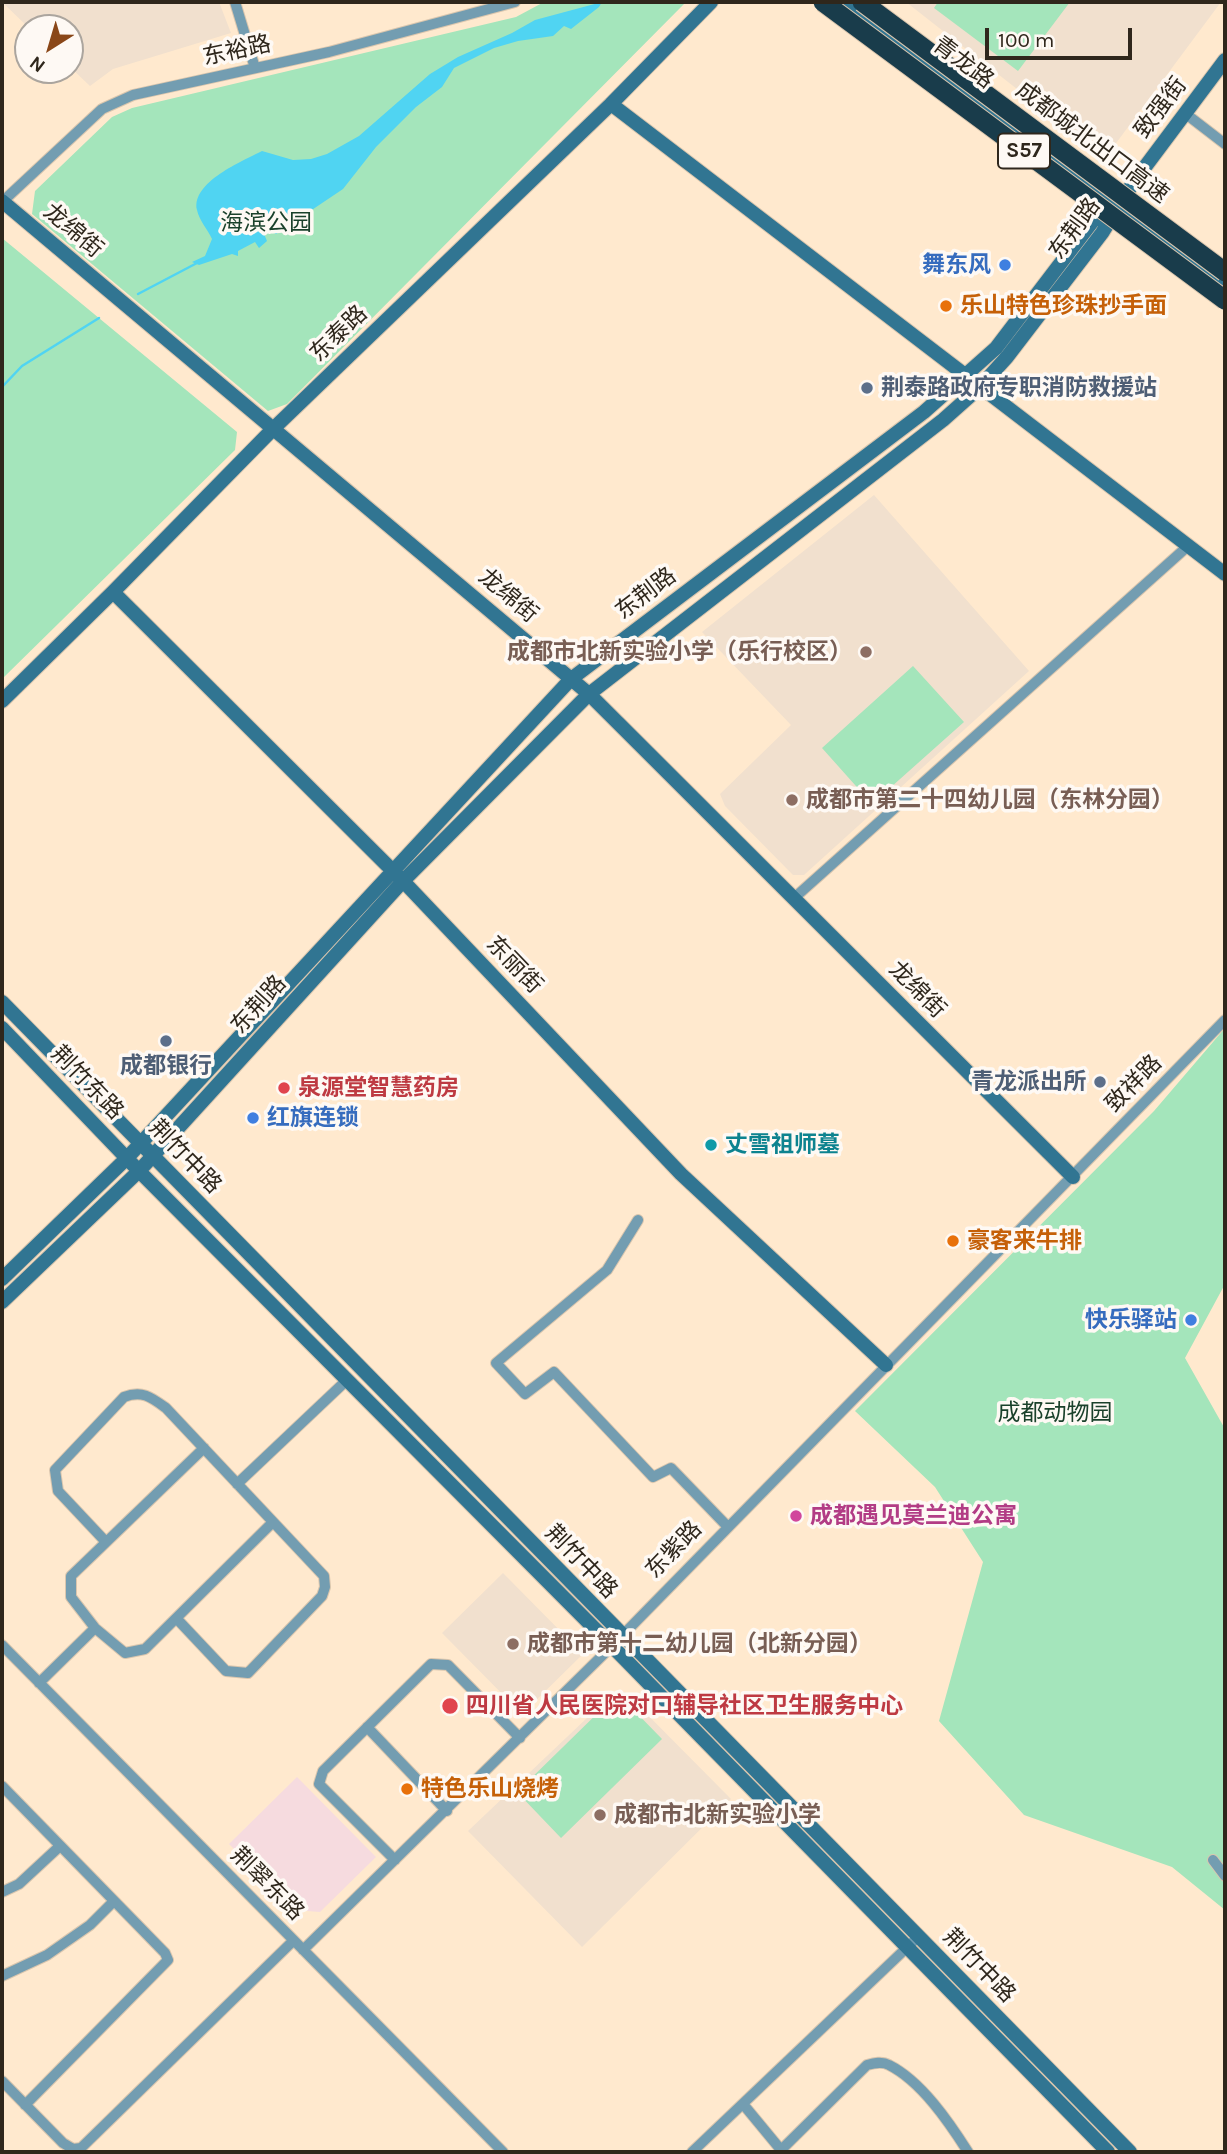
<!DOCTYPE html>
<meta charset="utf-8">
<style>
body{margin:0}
#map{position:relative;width:1227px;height:2154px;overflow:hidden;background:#ffe9ce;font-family:Karla,sans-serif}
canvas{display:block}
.frame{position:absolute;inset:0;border:4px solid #2f271c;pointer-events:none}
.north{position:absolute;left:14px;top:14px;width:70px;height:70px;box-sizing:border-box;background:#fef9f4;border:2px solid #aba59e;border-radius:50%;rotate:217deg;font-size:19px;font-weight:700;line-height:28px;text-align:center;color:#2f271c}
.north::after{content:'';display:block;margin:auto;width:24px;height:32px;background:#8a4718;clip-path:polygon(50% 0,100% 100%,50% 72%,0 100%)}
.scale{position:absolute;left:985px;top:28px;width:147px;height:32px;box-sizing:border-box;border:4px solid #2f271c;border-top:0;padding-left:9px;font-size:21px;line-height:24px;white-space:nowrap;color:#2f271c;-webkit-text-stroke:5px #fef9f4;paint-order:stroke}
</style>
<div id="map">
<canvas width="1227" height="2154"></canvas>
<div class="frame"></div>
<div class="north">N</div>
<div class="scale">100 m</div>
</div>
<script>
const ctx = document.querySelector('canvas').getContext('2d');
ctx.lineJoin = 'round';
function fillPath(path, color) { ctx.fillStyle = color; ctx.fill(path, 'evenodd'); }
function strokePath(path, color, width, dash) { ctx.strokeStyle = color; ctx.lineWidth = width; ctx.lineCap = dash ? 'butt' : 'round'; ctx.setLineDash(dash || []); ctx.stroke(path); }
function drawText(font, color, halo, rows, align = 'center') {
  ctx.font = font + ' Karla,"Noto Sans SC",sans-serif'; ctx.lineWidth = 7; ctx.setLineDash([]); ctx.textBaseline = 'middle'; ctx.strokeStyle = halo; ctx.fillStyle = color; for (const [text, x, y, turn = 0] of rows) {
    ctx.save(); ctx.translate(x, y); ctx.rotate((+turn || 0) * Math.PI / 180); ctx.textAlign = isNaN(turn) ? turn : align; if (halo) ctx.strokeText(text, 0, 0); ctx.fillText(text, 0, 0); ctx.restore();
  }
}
fillPath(new Path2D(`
 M 297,1777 L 376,1857 L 320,1912 L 294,1910 L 229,1844 Z`), '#f6dbdf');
fillPath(new Path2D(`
 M 2,2 L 219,2 L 231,33 L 113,69 L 90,86 L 70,67 L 70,28 L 29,28 Z
 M 906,2 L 1221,2 L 1105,158 Z
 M 874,495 L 1029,671 L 804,875 L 793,875 L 725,806 L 720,794 L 791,725 L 702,632 Z
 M 503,1573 L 583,1654 L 522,1714 L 442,1633 Z
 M 625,1692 L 731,1799 L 582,1947 L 468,1831 L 608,1698 Z`), '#f1e0ce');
fillPath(new Path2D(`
 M 544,2 L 686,2 L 287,404 L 268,411 L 32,214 L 35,191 L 112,117 L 132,108 L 516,17 Z
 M 938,2 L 1070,2 L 1018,71 L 934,8 Z
 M 2,238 L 237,432 L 235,450 L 2,679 Z
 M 913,666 L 964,722 L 872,804 L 822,748 Z
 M 1225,1028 L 1225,1284 L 1185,1358 L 1225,1429 L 1225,1910 L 1172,1867 L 1024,1815 L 939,1721 L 983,1562 L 935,1487 L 855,1411 L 1154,1111 Z
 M 623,1699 L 662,1739 L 561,1838 L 517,1792 L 609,1702 Z`), '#a4e5bb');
fillPath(new Path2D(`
 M 602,2 L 599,7 L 571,29 L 564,26 L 553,36 L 518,41 L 494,48 L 454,68 L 442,87 L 416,107 L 376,147 L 343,189 L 276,234 L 268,229 L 262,229 L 267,241 L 259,248 L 255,242 L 238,251 L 238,256 L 232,254 L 199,265 L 192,262 L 205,256 L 212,239 C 208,230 199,220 197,210 C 191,182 243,161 262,151 L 293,160 L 311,159 L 327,154 L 359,136 L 430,74 L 458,57 L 512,33 L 535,20 Z`), '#50d4f2');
strokePath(new Path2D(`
 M 138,294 L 197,263
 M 2,387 L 22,366 L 99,318`), '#50d4f2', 2.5);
const street = new Path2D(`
 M 235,2 L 255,68
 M 1186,114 L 1225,144
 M 2,202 L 102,109 L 133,95 L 329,52 L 515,2
 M 793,899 L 1188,546
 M 638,1220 L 607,1270 L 496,1363 L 525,1394 L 554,1372 L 653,1477 L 671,1468 L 727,1526
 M 204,1448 L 71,1576 L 71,1597 L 95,1628 L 125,1653 L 145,1649 L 272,1523
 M 237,1484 L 348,1379
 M 105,1541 L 58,1491 L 55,1470 L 124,1397 C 142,1390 151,1397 166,1408 L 324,1576 L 325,1587 L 322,1596 L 248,1673 L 226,1671 L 177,1619
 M 2,1645 L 503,2152
 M 39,1683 L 95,1628
 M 367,1727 L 447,1811
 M 2,1786 L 165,1953 L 168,1960 L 25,2105
 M 395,1860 L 319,1784 L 323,1771 L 431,1664 L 448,1665 L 520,1738
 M 1213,1860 L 1225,1876
 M 2,1892 L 19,1884 L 60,1846
 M 303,1950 L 612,1646 L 1225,1020
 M 2,1976 L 47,1955 L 90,1925 L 114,1901
 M 2,2081 L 63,2143 L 73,2149 L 81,2148 L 293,1941
 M 743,2104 L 781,2150
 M 692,2152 L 918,1937
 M 779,2152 L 867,2065 C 874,2063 882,2061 889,2065 C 921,2081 949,2122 968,2152`);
const secondary = new Path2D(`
 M 842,2 L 1225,287
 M 611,104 L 1225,574
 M 2,201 L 589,694 L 1073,1177
 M 113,592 L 403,881 L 681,1174 L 886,1365
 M 2,701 L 113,592 L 274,428 L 611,104 L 711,2
 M 2,1002 L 1130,2152
 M 2,1028 L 139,1171 L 612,1646 L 1108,2152
 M 2,1279 L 127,1158 L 571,679 L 924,412 L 996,348 L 1092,222 L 1109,206
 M 2,1302 L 139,1171 L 403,881 L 589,694 L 943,420 L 979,388 L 1007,357 L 1102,233 L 1133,183 L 1225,60`);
strokePath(street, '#dac6ae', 12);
strokePath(secondary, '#dac6ae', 16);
strokePath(street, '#739db1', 10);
strokePath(secondary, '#317592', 14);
const highwayBridge = new Path2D(`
 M 823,2 L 1225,300
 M 862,2 L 1225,272`);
strokePath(highwayBridge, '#dac6ae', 21, []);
strokePath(highwayBridge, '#193c4b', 19);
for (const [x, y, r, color] of [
 [1005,265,7,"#3f7fe0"],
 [946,306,7,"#e8710a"],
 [867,388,7,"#5c6f8a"],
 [866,652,7,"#8d6e63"],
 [792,800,7,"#8d6e63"],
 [166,1041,7,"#5c6f8a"],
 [1100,1082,7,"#5c6f8a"],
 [284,1088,7,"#e0444e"],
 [253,1118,7,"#3f7fe0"],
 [711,1145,7,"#0f9aa8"],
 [953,1241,7,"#e8710a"],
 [1191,1320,7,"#3f7fe0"],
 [796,1516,7,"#d1479c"],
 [513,1644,7,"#8d6e63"],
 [450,1706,9,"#e0444e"],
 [407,1789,7,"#e8710a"],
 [600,1815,7,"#8d6e63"]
]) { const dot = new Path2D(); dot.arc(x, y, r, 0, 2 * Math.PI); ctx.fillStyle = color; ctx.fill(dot); strokePath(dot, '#fef9f4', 2.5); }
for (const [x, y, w] of [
 [1024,151,52]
]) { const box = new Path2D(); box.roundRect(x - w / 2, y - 17.5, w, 35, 5); ctx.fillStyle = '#fef9f4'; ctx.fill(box); strokePath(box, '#2f271c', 2); }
drawText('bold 21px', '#2f271c', null, [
 ["S57",1024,151]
]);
drawText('23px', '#2f271c', '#fef9f4', [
 ["东裕路",237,51,-12],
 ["青龙路",963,63,37],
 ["致强街",1161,108,-53],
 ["成都城北出口高速",1092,143,37],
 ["东荆路",1075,229,-54],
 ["龙绵街",73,231,40],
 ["东泰路",339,334,-44],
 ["东荆路",646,594,-37],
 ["龙绵街",508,596,40],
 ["东丽街",514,965,46],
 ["龙绵街",917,990,45],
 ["东荆路",259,1005,-48],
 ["荆竹东路",87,1083,46],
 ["致祥路",1134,1084,-46],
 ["荆竹中路",185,1157,46],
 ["东紫路",674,1550,-46],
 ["荆竹中路",581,1562,46],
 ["荆翠东路",267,1884,45],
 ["荆竹中路",979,1966,46]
]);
drawText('23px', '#1a412b', '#fef9f4', [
 ["海滨公园",266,223],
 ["成都动物园",1055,1413]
]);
drawText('bold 23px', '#366cbe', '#fef9f4', [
 ["舞东风",991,265],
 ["红旗连锁",267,1118,"left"],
 ["快乐驿站",1177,1320]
], 'right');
drawText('bold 23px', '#c56008', '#fef9f4', [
 ["乐山特色珍珠抄手面",960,306],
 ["豪客来牛排",967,1241],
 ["特色乐山烧烤",421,1789]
], 'left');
drawText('bold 23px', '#4e5e75', '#fef9f4', [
 ["荆泰路政府专职消防救援站",881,388],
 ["成都银行",166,1066,"center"],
 ["青龙派出所",1086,1082,"right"]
], 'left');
drawText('bold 23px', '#785e54', '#fef9f4', [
 ["成都市北新实验小学（乐行校区）",852,652,"right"],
 ["成都市第二十四幼儿园（东林分园）",806,800],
 ["成都市第十二幼儿园（北新分园）",527,1644],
 ["成都市北新实验小学",614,1815]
], 'left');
drawText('bold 23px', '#be3a42', '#fef9f4', [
 ["泉源堂智慧药房",298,1088],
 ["四川省人民医院对口辅导社区卫生服务中心",466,1706]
], 'left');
drawText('bold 23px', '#0d838f', '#fef9f4', [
 ["丈雪祖师墓",725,1145]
], 'left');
drawText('bold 23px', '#b23c85', '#fef9f4', [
 ["成都遇见莫兰迪公寓",810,1516]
], 'left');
</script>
